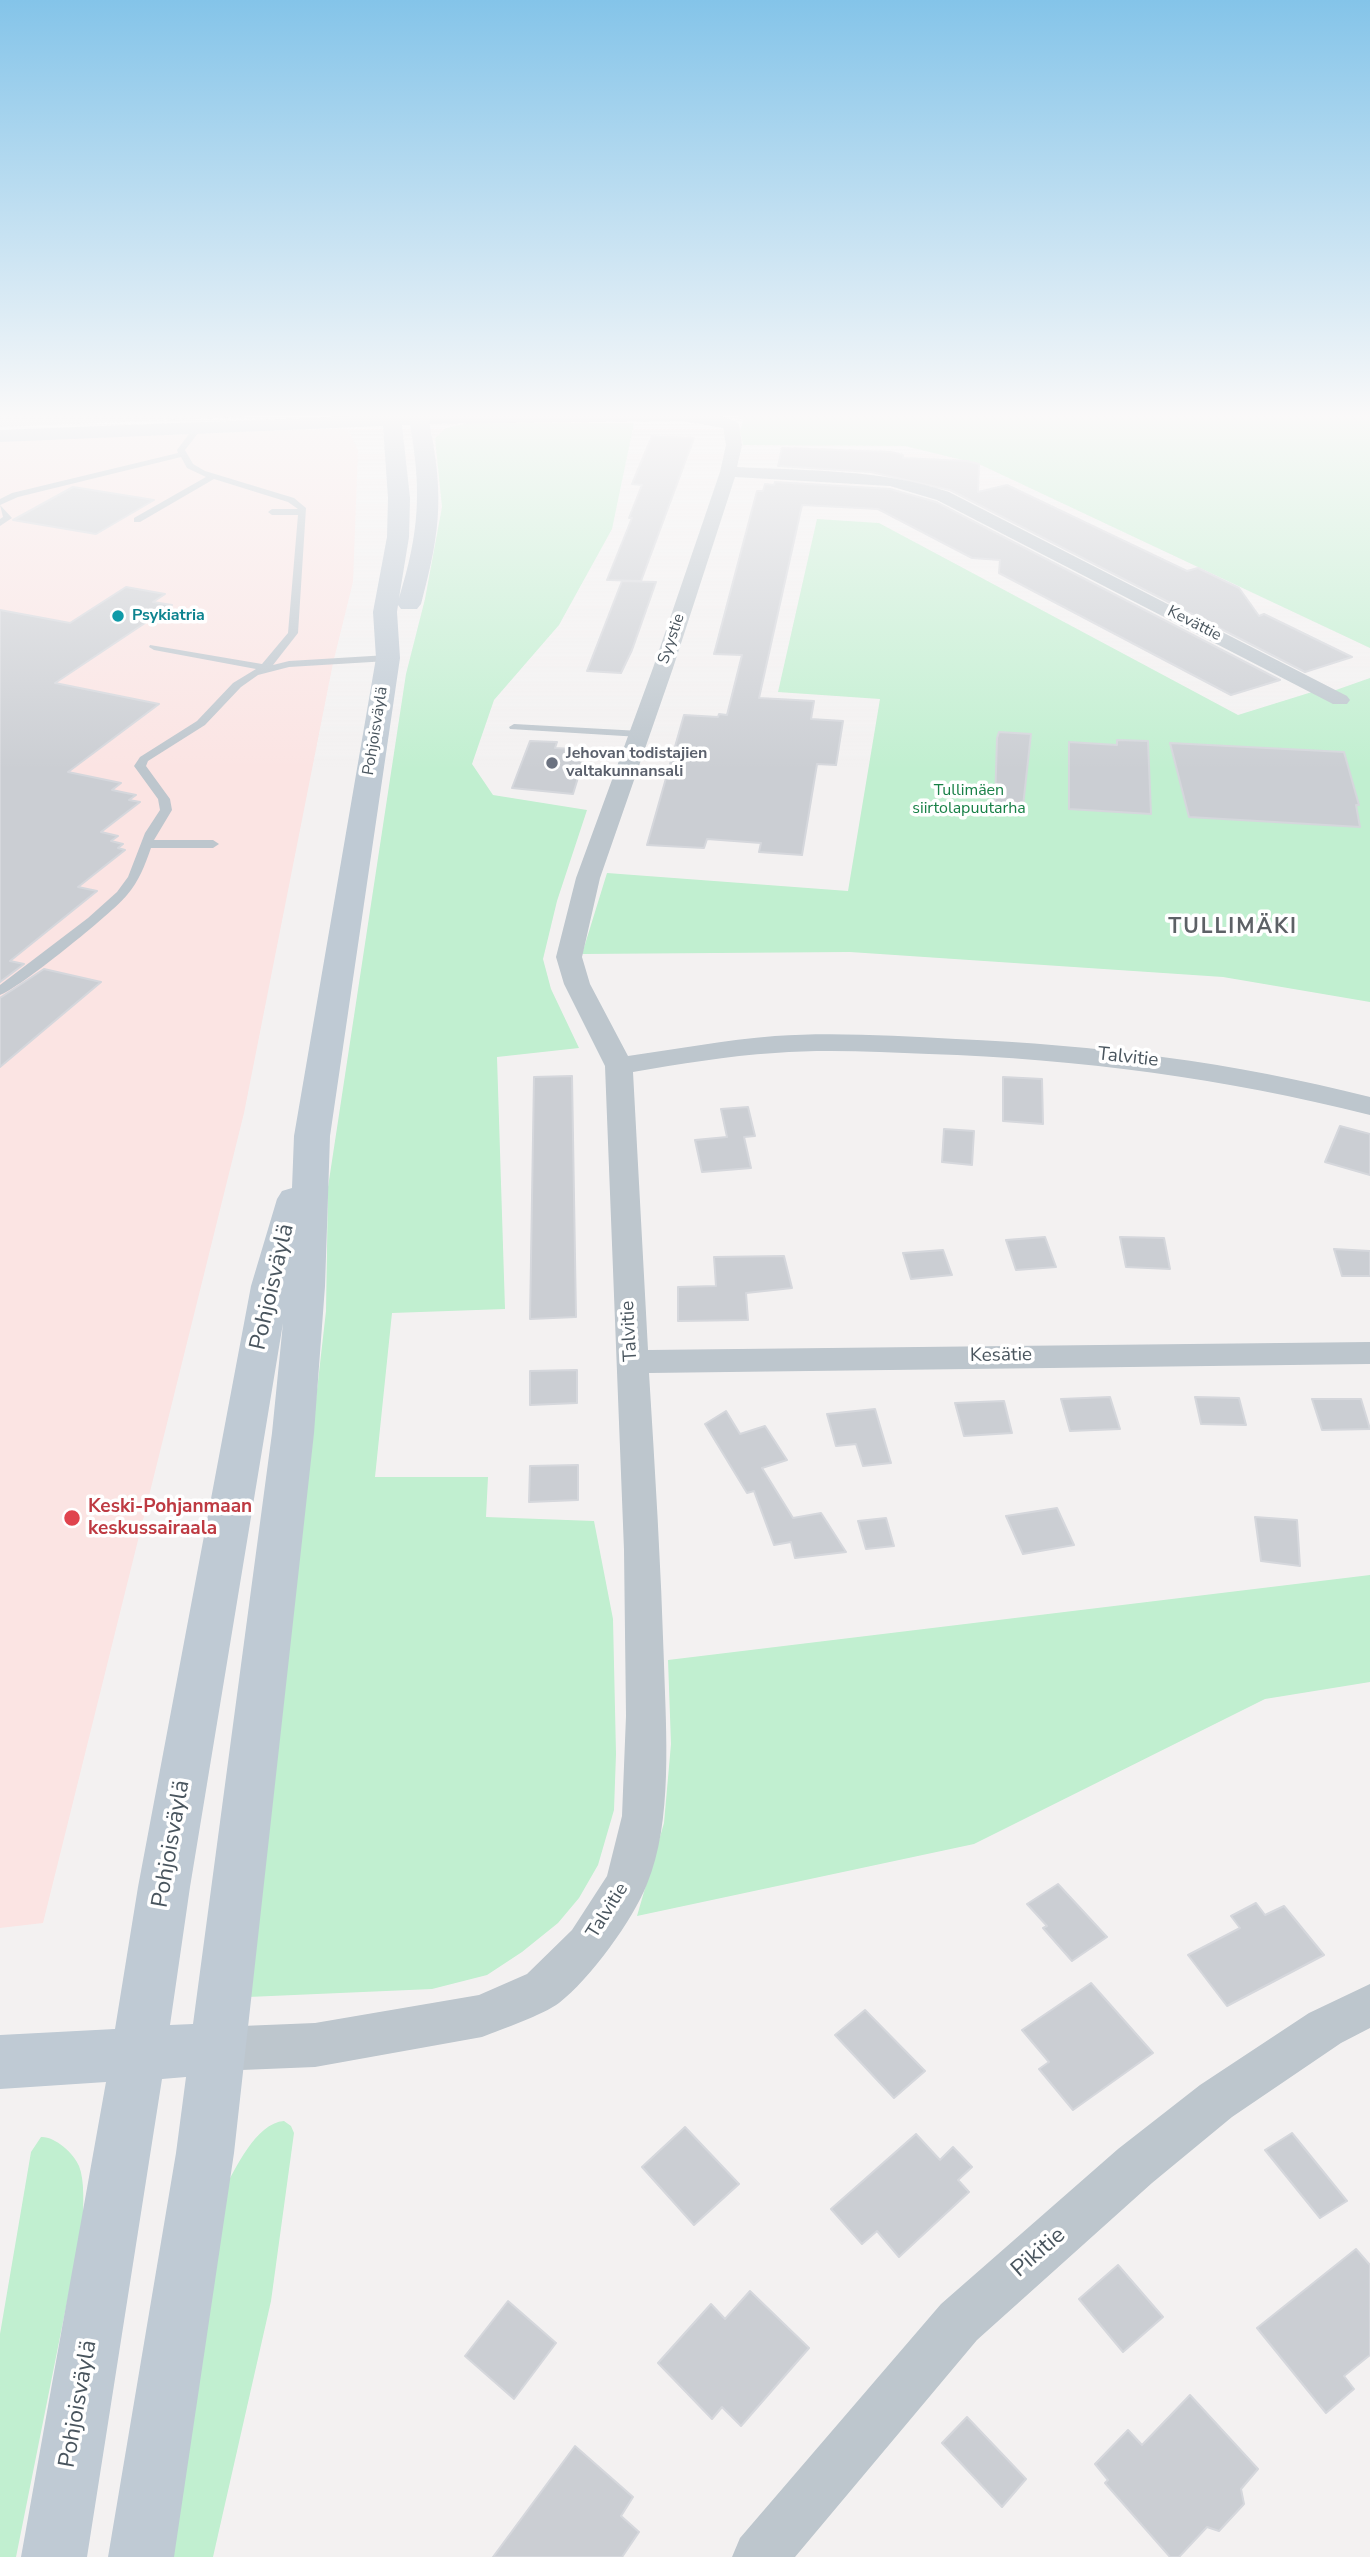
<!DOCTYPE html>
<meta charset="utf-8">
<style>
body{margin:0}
canvas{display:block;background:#f3f1f1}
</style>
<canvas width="1370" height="2557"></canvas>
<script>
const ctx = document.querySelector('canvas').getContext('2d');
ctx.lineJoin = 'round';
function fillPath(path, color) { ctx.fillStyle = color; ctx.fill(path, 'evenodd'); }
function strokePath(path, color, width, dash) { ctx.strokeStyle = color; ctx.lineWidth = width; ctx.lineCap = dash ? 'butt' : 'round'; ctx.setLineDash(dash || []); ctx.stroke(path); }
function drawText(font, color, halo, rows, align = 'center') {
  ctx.font = font + ' "Nunito Sans",sans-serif'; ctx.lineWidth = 7; ctx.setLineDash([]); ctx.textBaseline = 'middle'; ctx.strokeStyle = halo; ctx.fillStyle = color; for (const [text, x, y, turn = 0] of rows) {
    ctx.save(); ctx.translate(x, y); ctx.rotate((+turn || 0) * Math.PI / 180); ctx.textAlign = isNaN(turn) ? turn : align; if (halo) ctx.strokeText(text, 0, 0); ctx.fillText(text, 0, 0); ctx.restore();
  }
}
fillPath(new Path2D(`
 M 0,412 L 244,412 L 243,417 L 0,427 Z`), '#e4e2e3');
fillPath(new Path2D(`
 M 347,428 L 358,450 L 353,582 L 333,663 L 244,1113 L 43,1923 L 0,1928 L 0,441 Z`), '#fbe4e3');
fillPath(new Path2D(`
 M 739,412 L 1370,412 L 1370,648 L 979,464 L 905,446 L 743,445 L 740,431 L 743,420 L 739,418 Z
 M 468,423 L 634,423 L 612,529 L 559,625 L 494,700 L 472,764 L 493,795 L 587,810 L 557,901 L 543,959 L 551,989 L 579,1048 L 497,1057 L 505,1309 L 392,1313 L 375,1477 L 488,1477 L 486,1517 L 594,1521 L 613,1619 L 616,1754 L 614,1810 L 598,1865 L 579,1898 L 558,1923 L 522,1952 L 487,1975 L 432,1989 L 248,1997 L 326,1311 L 328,1187 L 406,674 L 425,599 L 442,507 L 435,438 L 446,428 Z
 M 817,519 L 879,523 L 1238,715 L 1312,692 L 1336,690 L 1370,678 L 1370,1002 L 1223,977 L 850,952 L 582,954 L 607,873 L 848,891 L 880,699 L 778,692 Z
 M 1370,1575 L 1370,1682 L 1265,1699 L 974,1844 L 637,1916 L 664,1823 L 671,1744 L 668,1660 Z
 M 284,2121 L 291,2126 L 294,2133 L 271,2301 L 213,2557 L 170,2557 L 223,2192 C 235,2169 256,2123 284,2121 Z
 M 41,2137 C 54,2136 74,2153 79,2166 C 85,2181 83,2205 83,2222 L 16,2557 L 0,2557 L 0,2334 L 31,2152 Z`), '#c1efd0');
const building = new Path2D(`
 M 652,436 L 694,438 L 641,581 L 607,580 L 632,518 L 629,518 L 642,485 L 632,484 Z
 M 782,448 L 891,452 L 903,455 L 903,458 L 967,461 L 979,464 L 978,492 L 1007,485 L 1187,571 L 1198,568 L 1239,588 L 1259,616 L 1264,614 L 1352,657 L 1305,672 L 950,490 L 871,472 L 778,466 Z
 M 775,482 L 890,489 L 936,502 L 1280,680 L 1231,695 L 999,573 L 1000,560 L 972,558 L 878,509 L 802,505 L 759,698 L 814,701 L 811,719 L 843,721 L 836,765 L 817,764 L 802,855 L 759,852 L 761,843 L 707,839 L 704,848 L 647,845 L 684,715 L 718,717 L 719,714 L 727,715 L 742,655 L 714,654 L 757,491 L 763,491 L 765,484 L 774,485 Z
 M 73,487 L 154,500 L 96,534 L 13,520 Z
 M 622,581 L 656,582 L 632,650 L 621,673 L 587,671 Z
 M 126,587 L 165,594 L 153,602 L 172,605 L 55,683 L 159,704 L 68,772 L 121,783 L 112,790 L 136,795 L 129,800 L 140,802 L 101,832 L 118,836 L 111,841 L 123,844 L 118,848 L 125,850 L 78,887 L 97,891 L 10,961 L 24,964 L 0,982 L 0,610 L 70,623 Z
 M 999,732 L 1031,734 L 1023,806 L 995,804 L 997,738 Z
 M 1117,740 L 1148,741 L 1151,814 L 1069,809 L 1069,742 L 1117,745 Z
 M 530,741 L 557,742 L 555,748 L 573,749 L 572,753 L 579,753 L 578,758 L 584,758 L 573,794 L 512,788 Z
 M 1170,743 L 1344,752 L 1359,805 L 1356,805 L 1360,827 L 1189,817 Z
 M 44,969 L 101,982 L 0,1067 L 0,998 Z
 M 572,1076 L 576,1317 L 530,1319 L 534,1077 Z
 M 1003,1077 L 1042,1079 L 1043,1124 L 1003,1121 Z
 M 748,1107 L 755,1136 L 744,1137 L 751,1168 L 702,1172 L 695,1140 L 727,1137 L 721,1109 Z
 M 1340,1126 L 1370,1134 L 1370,1175 L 1325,1162 Z
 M 944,1129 L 974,1131 L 972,1165 L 942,1162 Z
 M 1045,1237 L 1056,1267 L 1016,1270 L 1006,1240 Z
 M 1120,1237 L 1164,1238 L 1170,1269 L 1126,1267 Z
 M 1334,1249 L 1370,1251 L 1370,1276 L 1342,1276 Z
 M 943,1250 L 952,1275 L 911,1279 L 903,1253 Z
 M 784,1256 L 792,1288 L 746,1293 L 748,1320 L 678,1321 L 678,1287 L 716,1286 L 714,1257 Z
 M 577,1370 L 577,1403 L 530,1405 L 530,1371 Z
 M 1110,1397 L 1120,1429 L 1070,1431 L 1061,1399 Z
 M 1195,1397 L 1239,1398 L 1246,1425 L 1201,1424 Z
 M 1312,1399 L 1361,1399 L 1370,1429 L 1322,1430 Z
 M 1004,1401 L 1012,1433 L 964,1436 L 955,1403 Z
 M 875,1409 L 891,1463 L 863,1466 L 856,1444 L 836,1446 L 827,1414 Z
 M 726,1411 L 740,1434 L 765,1426 L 787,1460 L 762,1468 L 793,1518 L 821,1513 L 846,1552 L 795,1558 L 791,1542 L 774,1545 L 754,1491 L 747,1493 L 705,1424 Z
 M 578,1465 L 578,1500 L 529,1502 L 530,1466 Z
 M 1057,1508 L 1074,1545 L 1023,1554 L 1006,1516 Z
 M 1255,1517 L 1297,1520 L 1300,1566 L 1261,1561 Z
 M 886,1518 L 894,1546 L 866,1549 L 858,1521 Z
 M 1058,1884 L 1107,1937 L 1072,1961 L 1043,1928 L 1047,1926 L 1027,1904 Z
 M 1256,1903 L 1265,1915 L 1284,1906 L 1324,1955 L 1227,2006 L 1188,1955 L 1240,1928 L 1231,1916 Z
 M 1091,1983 L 1153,2053 L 1073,2110 L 1039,2069 L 1049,2062 L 1022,2030 Z
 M 865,2010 L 925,2071 L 894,2098 L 835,2035 Z
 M 685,2127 L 739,2184 L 694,2225 L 642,2167 Z
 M 1292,2133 L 1347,2201 L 1320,2218 L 1265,2150 Z
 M 916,2134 L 940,2160 L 953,2147 L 972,2167 L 958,2180 L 969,2192 L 899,2257 L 877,2231 L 862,2244 L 831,2209 Z
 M 1356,2249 L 1370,2265 L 1370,2355 L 1344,2376 L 1354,2389 L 1326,2413 L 1257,2328 Z
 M 1118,2265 L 1163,2317 L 1123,2352 L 1079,2299 Z
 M 750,2291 L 809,2348 L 741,2426 L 722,2407 L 712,2419 L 658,2363 L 711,2304 L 725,2319 Z
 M 508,2301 L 556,2343 L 514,2399 L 465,2356 Z
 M 1190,2395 L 1258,2469 L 1241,2489 L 1244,2504 L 1219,2531 L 1207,2527 L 1179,2557 L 1170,2557 L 1105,2483 L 1108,2480 L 1095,2464 L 1128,2430 L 1142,2445 Z
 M 967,2417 L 1026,2479 L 1002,2507 L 942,2443 Z
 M 575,2446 L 633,2497 L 621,2516 L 639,2532 L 622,2557 L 493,2557 Z`);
fillPath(building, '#cbced3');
strokePath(building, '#d5d7dc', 2);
fillPath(new Path2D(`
 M 195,426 L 202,428 L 185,450 L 193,464 L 205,471 L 294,498 L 306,508 L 298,633 L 273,665 L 289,661 L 388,655 L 393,658 L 388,661 L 289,667 L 258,675 L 241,687 L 205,725 L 148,761 L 146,766 L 170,799 L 172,810 L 154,840 L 213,840 L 219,844 L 213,848 L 151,848 C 145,865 139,881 127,895 C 114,912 17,990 0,995 L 0,985 L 88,918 L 117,892 L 128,877 L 145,833 L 160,810 L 158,799 L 134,766 L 140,757 L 197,721 L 233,683 L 256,669 L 154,650 L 149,647 L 150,645 L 262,664 L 288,633 L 298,515 L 272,515 L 268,512 L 272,509 L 298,509 L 288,502 L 214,479 L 140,522 L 134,522 L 134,518 L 206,477 L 187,468 L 181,457 L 18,497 L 0,505 L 0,499 L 12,493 L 178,453 L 177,450 Z
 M 0,505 L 12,518 L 0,526 L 0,519 L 3,517 Z
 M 514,724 L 640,731 L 645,734 L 640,737 L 510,729 L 509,727 Z`), '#bdc6cd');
fillPath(new Path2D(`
 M 553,412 C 585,412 720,405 739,424 L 742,445 L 737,467 C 808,471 882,469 949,492 L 1347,696 L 1350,700 L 1347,704 L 1333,704 L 937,500 L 890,486 L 735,477 L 673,668 L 600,878 L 582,957 L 590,984 L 628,1056 C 677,1049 725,1040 775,1036 C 835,1032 896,1036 956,1039 C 1096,1045 1233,1062 1370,1097 L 1370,1115 C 1223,1078 1080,1059 929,1054 C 878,1052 826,1049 775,1053 C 727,1056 680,1064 633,1072 L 648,1350 L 1370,1342 L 1370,1364 L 649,1373 C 655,1470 661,1567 664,1664 C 666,1731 673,1822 647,1884 C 633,1920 590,1979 559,2003 C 543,2015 502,2029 482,2037 L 315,2067 L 217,2071 L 201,2064 L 194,2049 L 201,2034 L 217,2027 L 315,2023 L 479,1995 L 527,1974 L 572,1930 L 607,1876 L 622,1816 L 626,1716 L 624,1550 L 605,1066 L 564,984 L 556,957 L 576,878 L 653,668 L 720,472 L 726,445 L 723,428 L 683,421 L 418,424 L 410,419 L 418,414 Z
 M 1370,1984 L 1370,2028 L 1341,2043 L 1232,2117 L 1152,2183 L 977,2340 L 795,2557 L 732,2557 L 740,2538 L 941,2304 L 1118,2149 L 1200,2085 L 1309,2013 Z`), '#bdc6cd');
fillPath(new Path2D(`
 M 382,412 L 427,412 C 444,491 442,526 421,604 L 417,609 L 401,609 L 398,605 L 397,612 L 400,658 L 330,1136 L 325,1286 L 314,1433 L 234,2153 L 174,2557 L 108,2557 L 176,2153 L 186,2077 L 162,2079 L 87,2557 L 21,2557 L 106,2082 L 0,2089 L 0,2035 L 115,2029 L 138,1887 L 251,1286 L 277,1199 L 282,1191 L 292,1188 L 294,1136 L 376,658 L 373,612 L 387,537 L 388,498 L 383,426 L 0,442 L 0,430 L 382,415 ZM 402,425 L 410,425 C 422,492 419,533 399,598 L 409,537 L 410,498 ZM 283,1323 L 272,1433 L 193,2024 L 170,2025 L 190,1887 Z`), '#bfcad4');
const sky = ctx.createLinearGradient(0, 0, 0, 770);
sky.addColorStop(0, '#84c4e9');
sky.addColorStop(0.54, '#faf9f9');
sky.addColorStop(1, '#faf9f900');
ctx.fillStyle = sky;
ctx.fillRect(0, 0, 1370, 770);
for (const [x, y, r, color] of [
 [118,616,7,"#0f9aa8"],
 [552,763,7,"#6b7280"],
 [72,1518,9,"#e0444e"]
]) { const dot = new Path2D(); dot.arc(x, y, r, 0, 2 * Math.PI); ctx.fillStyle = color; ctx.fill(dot); strokePath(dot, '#fff', 2.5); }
drawText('bold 16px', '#0d838f', '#fff', [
 ["Psykiatria",132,616]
], 'left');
drawText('16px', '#49555e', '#fff', [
 ["Kevättie",1194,624,27],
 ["Syystie",672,639,-71],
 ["Pohjoisväylä",376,731,-81]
]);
drawText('bold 16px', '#5b616d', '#fff', [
 ["Jehovan todistajien",566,754],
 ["valtakunnansali",566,772]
], 'left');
drawText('16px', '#198047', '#fff', [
 ["Tullimäen",969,791],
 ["siirtolapuutarha",969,809]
]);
drawText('19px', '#49555e', '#fff', [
 ["Talvitie",1128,1058,6],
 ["Talvitie",630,1331,-93],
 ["Kesätie",1001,1356,-1],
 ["Talvitie",608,1911,-58]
]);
drawText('bold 19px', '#be3a42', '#fff', [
 ["Keski-Pohjanmaan",88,1507],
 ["keskussairaala",88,1529]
], 'left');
ctx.letterSpacing = '2px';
drawText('bold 21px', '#5d6166', '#fff', [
 ["TULLIMÄKI",1233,928]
]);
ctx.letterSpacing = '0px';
drawText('23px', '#49555e', '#fff', [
 ["Pohjoisväylä",273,1287,-77],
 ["Pohjoisväylä",172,1844,-80],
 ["Pikitie",1039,2253,-41],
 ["Pohjoisväylä",79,2404,-80]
]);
</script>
